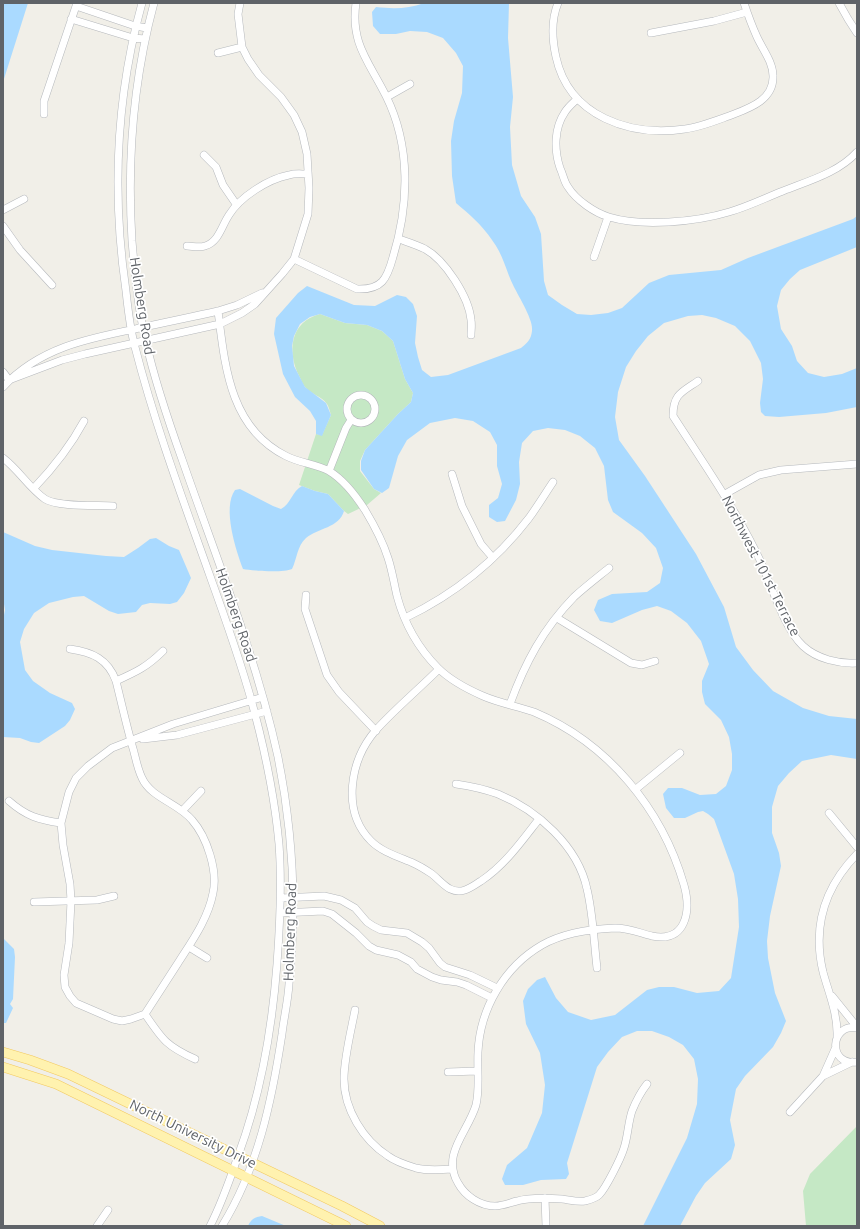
<!DOCTYPE html>
<style>
body{margin:0}
#map{position:relative;width:860px;height:1229px;overflow:hidden;background:#f1efe8;font-family:Ubuntu,sans-serif}
canvas{display:block}
.frame{position:absolute;inset:0;border:4px solid #5f6368;pointer-events:none}
</style>
<div id="map">
<canvas width="860" height="1229"></canvas>
<div class="frame"></div>
</div>
<script>
const ctx = document.querySelector('canvas').getContext('2d');
ctx.lineJoin = 'round';
function fillPath(path, color) { ctx.fillStyle = color; ctx.fill(path, 'evenodd'); }
function strokePath(path, color, width, dash) { ctx.strokeStyle = color; ctx.lineWidth = width; ctx.lineCap = dash ? 'butt' : 'round'; ctx.setLineDash(dash || []); ctx.stroke(path); }
function drawText(font, color, halo, rows, align = 'center') {
  ctx.font = font + ' Ubuntu,sans-serif'; ctx.lineWidth = 3.5; ctx.setLineDash([]); ctx.textBaseline = 'middle'; ctx.strokeStyle = halo; ctx.fillStyle = color; for (const [text, x, y, turn = 0] of rows) {
    ctx.save(); ctx.translate(x, y); ctx.rotate((+turn || 0) * Math.PI / 180); ctx.textAlign = isNaN(turn) ? turn : align; if (halo) ctx.strokeText(text, 0, 0); ctx.fillText(text, 0, 0); ctx.restore();
  }
}
fillPath(new Path2D(`
 M 320,314 L 345,323 L 367,325 L 382,331 L 393,341 L 405,379 L 413,393 L 411,402 L 398,414 L 365,450 L 360,461 L 360,471 L 374,489 L 381,493 L 367,505 L 348,514 L 344,511 L 328,494 L 315,491 L 299,485 L 316,434 L 322,435 L 331,415 C 330,412 329,407 327,404 C 322,396 310,394 305,387 C 302,384 301,379 299,376 C 287,351 290,322 320,314 Z
 M 857,1126 L 857,1226 L 806,1226 L 803,1191 L 810,1174 Z`), '#c5e8c5');
fillPath(new Path2D(`
 M 3,3 L 28,3 L 3,82 Z
 M 424,3 L 509,3 L 508,38 L 513,97 L 510,127 L 512,165 L 521,196 L 535,217 L 541,234 L 544,281 L 548,295 L 562,305 L 577,314 L 591,315 L 608,313 L 622,308 L 649,283 L 669,275 L 721,270 L 748,258 L 853,219 L 857,216 L 857,247 L 800,270 L 790,279 L 781,290 L 777,306 L 781,329 L 792,346 L 797,361 L 808,373 L 824,377 L 842,374 L 857,368 L 857,407 L 826,413 L 779,417 L 765,416 L 761,412 L 760,403 L 763,379 L 761,363 L 750,341 L 735,326 L 716,318 L 702,315 L 688,316 L 664,323 L 648,336 L 636,351 L 626,367 L 618,392 L 615,417 L 619,440 L 645,476 L 696,554 L 724,607 L 736,647 L 753,670 L 773,691 L 803,708 L 829,716 L 857,719 L 857,759 L 831,755 L 802,761 L 789,773 L 778,786 L 772,807 L 772,833 L 779,853 L 781,866 L 770,916 L 767,941 L 768,958 L 775,993 L 786,1021 L 781,1033 L 773,1047 L 745,1076 L 736,1089 L 730,1120 L 735,1145 L 731,1159 L 705,1183 L 696,1196 L 680,1226 L 643,1226 L 687,1138 L 697,1104 L 698,1079 L 694,1059 L 683,1045 L 669,1037 L 652,1031 L 637,1031 L 622,1037 L 608,1052 L 597,1067 L 567,1163 L 569,1174 L 566,1179 L 541,1180 L 523,1185 L 505,1185 L 502,1179 L 507,1165 L 527,1148 L 542,1113 L 545,1085 L 540,1053 L 526,1024 L 523,1001 L 528,989 L 537,980 L 545,977 L 556,998 L 568,1012 L 591,1020 L 615,1015 L 647,990 L 659,987 L 674,987 L 697,993 L 719,991 L 731,978 L 739,927 L 738,899 L 734,874 L 714,819 L 708,814 L 703,811 L 698,812 L 685,818 L 674,818 L 666,808 L 663,794 L 668,788 L 682,788 L 700,795 L 716,794 L 726,786 L 732,770 L 732,754 L 729,737 L 721,720 L 705,704 L 702,692 L 702,681 L 709,664 L 701,641 L 687,623 L 671,611 L 657,606 L 642,610 L 612,623 L 600,621 L 594,610 L 598,600 L 612,594 L 647,592 L 660,583 L 663,568 L 656,548 L 642,533 L 613,512 L 608,500 L 604,466 L 595,448 L 580,436 L 565,430 L 548,428 L 533,431 L 522,443 L 519,462 L 520,484 L 516,500 L 505,521 L 497,522 L 489,517 L 489,505 L 498,498 L 502,484 L 497,466 L 497,445 L 490,432 L 473,421 L 455,418 L 430,423 L 407,440 L 398,456 L 389,488 L 382,493 L 374,489 L 361,470 L 361,461 L 365,450 L 398,414 L 411,402 L 413,393 L 405,379 L 393,341 L 382,331 L 367,325 L 345,323 L 320,314 L 310,317 L 300,324 L 294,336 L 292,346 L 294,366 L 305,387 L 326,403 L 331,415 L 322,436 L 316,434 L 316,421 L 310,411 L 295,397 L 283,374 L 274,334 L 276,318 L 298,293 L 307,286 L 354,305 L 375,306 L 397,295 L 406,297 L 413,304 L 417,316 L 415,343 L 418,357 L 422,370 L 431,377 L 448,375 L 521,348 C 527,343 531,340 532,331 C 534,321 519,297 514,287 C 506,271 503,254 492,240 C 482,225 469,214 456,203 L 452,176 L 451,141 L 454,121 L 462,93 L 463,66 L 456,53 L 443,38 L 427,32 L 410,31 L 396,34 L 380,34 L 373,26 L 372,12 L 376,7 C 393,9 408,9 424,3 Z
 M 302,486 L 315,491 L 328,494 L 344,511 C 339,528 318,528 306,538 C 297,546 297,559 292,569 C 283,573 254,571 243,569 C 236,550 222,508 235,490 L 240,489 L 273,506 L 281,509 C 291,504 292,491 302,486 Z
 M 3,532 L 35,546 L 52,550 L 106,556 L 124,557 L 138,548 L 150,539 L 156,538 L 169,546 L 179,550 L 191,578 L 184,593 L 177,602 L 170,604 L 150,603 L 142,605 L 136,612 L 118,614 L 109,611 L 84,596 L 73,597 L 49,603 L 34,613 L 24,629 L 20,642 L 25,670 L 33,681 L 50,693 L 72,703 L 75,709 L 70,720 L 65,726 L 39,743 L 31,742 L 20,738 L 3,737 L 3,620 L 5,610 L 3,598 Z
 M 3,938 L 14,949 L 15,957 L 13,999 L 10,1004 L 13,1008 L 6,1023 L 3,1023 Z
 M 262,1216 L 286,1226 L 248,1226 C 251,1219 255,1217 262,1216 Z`), '#aadaff');
const minor = new Path2D(`
 M 142,3 C 116,97 112,195 126,291 C 128,310 130,329 135,347 C 155,425 183,500 210,576 C 226,621 243,667 255,714 C 266,756 275,801 279,844 C 282,884 280,924 277,964 C 272,1030 261,1094 238,1156 C 230,1179 222,1203 210,1226
 M 154,3 C 133,81 127,161 132,241 C 135,275 138,309 146,342 C 155,382 169,423 183,462 C 217,560 256,656 278,757 C 293,832 297,909 289,984 C 288,1001 284,1017 282,1034 C 272,1100 258,1168 222,1226
 M 558,3 C 551,20 552,39 556,57 C 569,117 631,137 685,129 C 700,127 715,121 729,116 C 747,109 774,101 773,76 C 773,62 763,50 757,37 C 752,26 748,15 744,3
 M 839,3 L 848,19 L 857,33
 M 76,6 L 135,26 L 147,28
 M 71,19 L 133,38 L 145,39
 M 651,33 L 714,21 L 747,12
 M 218,53 L 242,47
 M 387,97 L 410,84
 M 577,99 C 573,103 568,107 565,112 C 554,128 554,150 560,168 C 563,174 564,182 568,187 C 576,200 595,213 609,217 C 642,227 696,222 729,212 C 747,207 765,198 783,191 C 808,181 838,173 857,152
 M 44,114 L 44,101 L 77,3
 M 204,155 L 216,167 L 223,185 L 236,204
 M 3,210 L 24,199
 M 3,226 L 20,250 L 52,285
 M 399,239 C 407,242 417,245 425,249 C 445,260 469,297 471,320 C 472,325 471,330 471,335
 M 187,246 C 192,246 200,248 205,246 C 219,242 222,225 229,215 C 240,197 268,179 289,175 C 295,173 301,174 307,174
 M 594,257 L 608,217
 M 294,259 L 357,289 C 382,290 387,279 393,257 C 409,205 411,146 386,96 C 370,63 350,44 356,3
 M 218,311 C 225,367 230,428 286,456 C 300,463 316,464 329,471 C 344,480 356,496 365,510 C 374,525 383,542 388,558 C 392,570 394,583 397,596 C 404,622 418,648 438,668 C 450,680 467,689 483,696 C 499,703 517,706 534,712 C 608,743 662,809 684,885 C 691,910 687,943 652,936 C 640,933 628,928 615,928 C 590,929 563,933 542,945 C 504,967 480,1009 478,1052 C 477,1070 480,1088 476,1105 C 468,1132 441,1154 458,1183 C 465,1196 480,1206 495,1206 C 503,1206 509,1203 517,1201 C 531,1197 548,1198 562,1199 C 570,1200 577,1202 585,1201 C 589,1200 596,1198 599,1195 C 606,1188 621,1158 624,1148 C 628,1136 628,1123 632,1111 C 636,1101 640,1093 647,1084
 M 3,372 L 9,380
 M 9,380 L 62,360 L 85,354 L 220,324 L 242,313 L 255,304 L 282,274 L 294,259 L 308,214 L 309,188 L 307,154 L 302,132 L 294,115 L 281,97 L 259,75 L 248,59 L 242,47 L 238,14 L 240,3
 M 698,381 C 682,392 673,394 673,416 C 702,461 733,505 757,554 C 771,581 782,626 803,646 C 817,659 839,664 857,663
 M 3,387 C 40,347 90,338 140,328 C 166,322 192,317 218,311 L 237,305 L 262,293
 M347 409a14 14 0 1 1 28 0a14 14 0 1 1-28 0Z
 M 3,458 C 19,470 29,488 45,499 C 57,507 97,505 113,506
 M 329,471 L 346,428 L 351,420
 M 452,474 L 462,506 L 481,544 L 493,558
 M 34,488 C 54,467 70,447 84,421
 M 725,494 L 759,475 L 781,470 L 857,464
 M 306,595 L 305,609 L 327,675 L 339,692 L 376,731
 M 405,618 C 453,595 496,561 529,518 C 537,507 545,494 553,482
 M 557,618 L 631,663 L 642,665 L 655,661
 M 70,649 C 92,652 108,659 116,681 C 122,705 127,728 134,752 C 136,760 138,770 142,778 C 151,798 178,803 192,820 C 207,837 218,871 213,893 C 208,919 192,941 178,963 C 167,980 156,997 145,1014
 M 439,669 C 419,689 395,709 376,730 C 350,760 341,811 371,841 C 382,852 399,857 413,863 C 420,866 426,870 432,874 C 442,882 450,895 465,890 C 471,888 476,884 481,881 C 505,865 521,842 539,819
 M 116,681 C 136,672 147,667 163,651
 M 510,704 C 525,663 543,629 574,597 C 585,587 598,577 609,568
 M 143,739 L 177,735 L 267,711
 M 456,784 C 470,786 484,789 498,794 C 537,810 578,846 587,889 C 593,914 594,942 597,968
 M 636,789 L 680,753
 M 9,801 C 26,816 39,820 61,823
 M 183,810 L 201,791
 M 829,813 L 857,847
 M 281,898 L 324,896 L 341,900 L 355,908 L 367,922 L 373,926 L 381,930 L 407,933 L 422,942 L 429,948 L 440,963 L 445,967 L 470,975 L 497,988
 M 34,902 L 97,900 L 114,896
 M 281,913 L 323,911 L 332,914 L 356,933 L 369,946 L 376,950 L 398,955 L 411,962 L 417,969 L 432,977 L 441,980 L 457,982 L 466,985 L 492,998
 M 189,947 L 207,958
 M 832,996 L 857,1027
 M 355,1010 C 351,1031 344,1058 344,1079 C 344,1109 363,1140 388,1156 C 396,1162 406,1165 416,1168 C 428,1171 440,1170 452,1169
 M 145,1014 L 131,1019 L 122,1021 L 113,1019 L 76,1003 L 70,996 L 65,987 L 64,975 L 69,943 L 71,901 L 70,884 L 63,845 L 61,823 L 69,792 L 76,778 L 88,766 L 112,748 L 173,724 L 263,697
 M 145,1014 C 162,1039 166,1046 195,1059
 M 857,1028 C 830,1023 827,1066 857,1062
 M 837,1037 C 838,1014 829,994 823,972 C 812,926 825,887 857,854
 M 448,1072 L 477,1071
 M 823,1076 L 852,1062
 M 790,1112 L 823,1076 L 835,1049
 M 545,1198 L 546,1226
 M 97,1226 L 108,1210`);
const major = new Path2D(`
 M 3,1052 L 30,1060 L 68,1074 L 342,1206 L 380,1226
 M 3,1067 L 56,1084 L 346,1226`);
strokePath(minor, '#b5b8bc', 8);
strokePath(major, '#f2c960', 10);
strokePath(minor, '#fff', 7);
strokePath(major, '#fff2af', 9);
drawText('14px', '#5f6368', '#fff', [
 ["Holmberg Road",142,306,81],
 ["Northwest 101st Terrace",761,566,63],
 ["Holmberg Road",236,615,71],
 ["Holmberg Road",290,932,-88],
 ["North University Drive",193,1134,26]
]);
</script>
